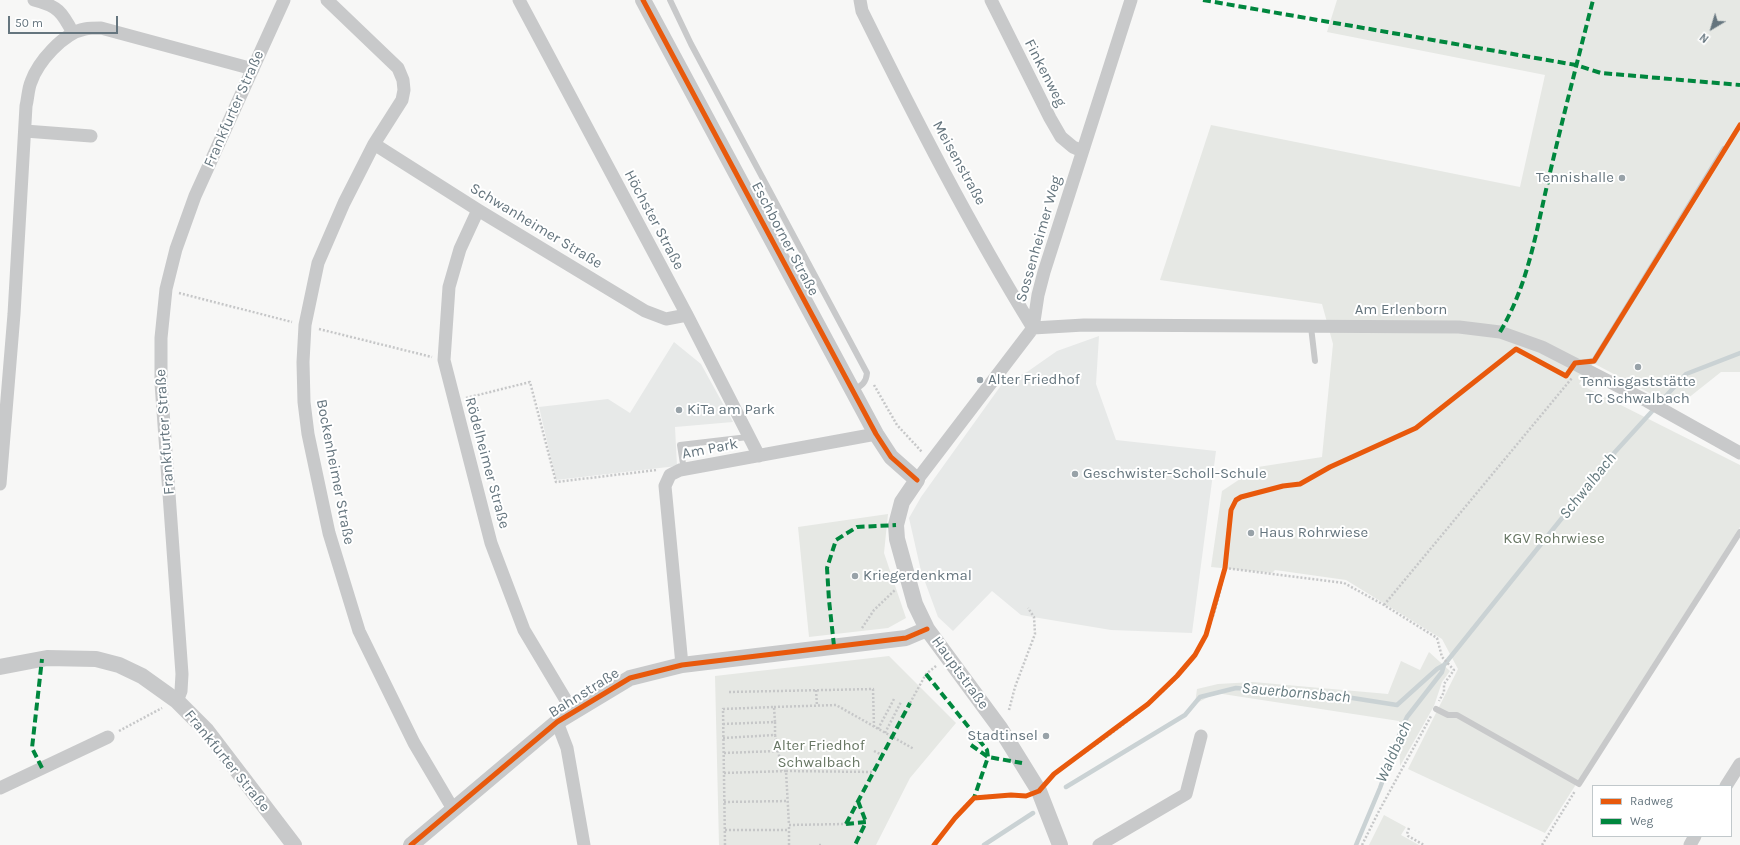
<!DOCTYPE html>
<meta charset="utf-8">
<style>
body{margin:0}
#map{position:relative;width:1740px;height:845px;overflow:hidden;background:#f7f7f6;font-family:Karla,sans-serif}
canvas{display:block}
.legend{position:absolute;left:1592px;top:785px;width:140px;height:52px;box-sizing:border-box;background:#fff;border:1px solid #c1c8cb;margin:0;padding:5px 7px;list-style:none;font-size:12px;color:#65757e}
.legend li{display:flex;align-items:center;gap:8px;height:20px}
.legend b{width:20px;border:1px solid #c1c8cb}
.north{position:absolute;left:1692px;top:8px;width:40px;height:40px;-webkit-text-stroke:3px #fff;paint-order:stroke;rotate:218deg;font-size:11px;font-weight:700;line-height:16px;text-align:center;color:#65757e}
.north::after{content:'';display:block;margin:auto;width:14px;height:18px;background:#65757e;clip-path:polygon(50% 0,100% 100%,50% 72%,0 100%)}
.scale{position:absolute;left:8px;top:16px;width:110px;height:18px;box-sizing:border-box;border:2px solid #65757e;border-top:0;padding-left:5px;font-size:12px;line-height:14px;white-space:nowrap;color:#65757e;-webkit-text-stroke:3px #fff;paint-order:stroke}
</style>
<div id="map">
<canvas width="1740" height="845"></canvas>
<ul class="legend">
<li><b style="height:5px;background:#e8590c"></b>Radweg</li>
<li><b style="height:5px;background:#00873e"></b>Weg</li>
</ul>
<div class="north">N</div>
<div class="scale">50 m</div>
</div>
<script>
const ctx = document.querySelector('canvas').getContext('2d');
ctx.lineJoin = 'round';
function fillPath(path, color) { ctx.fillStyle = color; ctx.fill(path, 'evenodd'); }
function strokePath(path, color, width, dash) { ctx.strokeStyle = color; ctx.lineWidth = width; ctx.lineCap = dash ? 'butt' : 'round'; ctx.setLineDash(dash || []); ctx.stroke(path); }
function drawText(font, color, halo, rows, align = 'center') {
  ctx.font = font + ' Karla,sans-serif'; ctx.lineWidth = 4; ctx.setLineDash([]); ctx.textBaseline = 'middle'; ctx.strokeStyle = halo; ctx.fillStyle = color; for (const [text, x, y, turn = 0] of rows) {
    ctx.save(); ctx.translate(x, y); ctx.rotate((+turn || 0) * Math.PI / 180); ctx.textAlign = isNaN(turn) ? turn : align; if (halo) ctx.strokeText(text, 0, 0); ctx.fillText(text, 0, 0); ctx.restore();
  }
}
fillPath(new Path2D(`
 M 1099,336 L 1096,384 L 1116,440 L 1216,451 L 1192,633 L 1111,630 L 1021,615 L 992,591 L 953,631 L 938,617 L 921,571 L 909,518 L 921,497 L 1002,384 L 1027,372 L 1057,351 Z
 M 674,342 L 701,364 L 733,422 L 675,427 L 677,466 L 556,480 L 539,407 L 608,399 L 630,413 Z`), '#e7e9e8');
fillPath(new Path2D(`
 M 1337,0 L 1740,0 L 1740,372 L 1721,372 L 1687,399 L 1672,405 L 1593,363 L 1579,384 L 1740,465 L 1740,527 L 1545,833 L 1408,769 L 1458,669 L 1442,639 L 1346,580 L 1275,570 L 1272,573 L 1211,567 L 1222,491 L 1258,467 L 1322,457 L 1333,344 L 1322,304 L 1160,280 L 1211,125 L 1520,187 L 1545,75 L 1327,32 Z
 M 888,514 L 884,553 L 906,618 L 888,628 L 809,637 L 798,527 Z
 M 1429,652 L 1450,671 L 1442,682 L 1434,706 L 1400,766 L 1399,721 L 1216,693 L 1195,704 L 1197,689 L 1218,684 L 1253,682 L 1388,694 L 1401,661 L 1420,670 Z
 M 889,656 L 956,723 L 910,778 L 876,845 L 719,845 L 715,676 Z
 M 1384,815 L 1406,827 L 1401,835 L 1419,845 L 1369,845 Z`), '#e6e8e4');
strokePath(new Path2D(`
 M 1066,787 L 1185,715 L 1200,697 L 1236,688 L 1346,697 L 1397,705 L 1437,669 L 1444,665
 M 984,845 L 1033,813
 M 1356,845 L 1380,788 L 1401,730 L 1407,717 L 1442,672 L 1444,665 L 1615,452 L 1686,374 L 1740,353`), '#cad2d4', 4.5);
strokePath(new Path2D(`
 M 179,293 L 292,322
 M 319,329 L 432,357
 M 874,385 L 897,425 L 922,452
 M 466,398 L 530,382 L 556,482 L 657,470
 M 1225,568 L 1344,583 L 1384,605 L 1437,638 L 1442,657 L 1454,670 L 1444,684 L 1444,692 L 1439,701
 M 1384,605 L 1572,378
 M 862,628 L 874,610 L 895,590
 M 816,690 L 817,706
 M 729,692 L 873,689 L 874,727
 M 910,703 L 926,674 L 936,666
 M 774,707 L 836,705 L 914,749
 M 1009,710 L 1015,687 L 1035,634 L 1034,617 L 1028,608
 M 723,724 L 775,722 L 775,735
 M 878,729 L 894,699
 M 119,731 L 162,708
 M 885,733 L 901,702
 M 723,738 L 775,735 L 782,771
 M 874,751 L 882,755
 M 724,753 L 777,751
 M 786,771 L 873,772
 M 724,773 L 786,771 L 789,825
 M 1049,780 L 1054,774 C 1099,742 1188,685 1207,633 C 1215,612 1222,588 1225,565 C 1227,549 1227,523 1232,508 C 1234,502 1236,500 1241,497 L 1283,486 L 1300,484 L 1330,467 L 1416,428 L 1514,351
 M 724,802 L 788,801
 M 1409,828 L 1407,834 L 1408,836 L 1424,845
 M 725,830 L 789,830
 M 725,845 L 723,709 L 774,707 L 775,722
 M 789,845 L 789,825 L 846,824
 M 819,845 L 823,845
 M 934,845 C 941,836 965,802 974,798 C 982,795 1014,795 1024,796
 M 1362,845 L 1379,811 L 1431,716
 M 1542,845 L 1575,791`), '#c6c7c8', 2.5, [2, 2]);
strokePath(new Path2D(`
 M 670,0 L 691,44 L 867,373 C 866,383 862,385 853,391
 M 1311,327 L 1315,361
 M 1579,363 L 1594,361 L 1724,149
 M 684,470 L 680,445 L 748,437
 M 1436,709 L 1448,715 L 1457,715 L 1579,784 L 1740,532`), '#c8c9ca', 6);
strokePath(new Path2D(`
 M 34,0 C 58,6 62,12 73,33
 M 327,0 L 398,68 L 403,80 L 404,90 L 402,100 L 374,144 L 344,203 L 318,263 L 305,325 L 303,362 L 304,402 L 308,434 L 329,533 L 359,631 L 414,743 L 453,809
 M 519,0 L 687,315 L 759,456
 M 860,0 L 862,11 C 915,118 970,226 1033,328
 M 991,0 L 1050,118 L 1061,137 L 1073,147 L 1082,151
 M 25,131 L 91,136
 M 374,144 L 478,210 L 645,311 L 666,319 L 687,315
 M 478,210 L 460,249 L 449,287 L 444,360 L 491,543 L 524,630 L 573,712
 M 1033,328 L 1084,325 L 1459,327 L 1500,332 L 1542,347 L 1647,401 L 1740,453
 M 917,480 L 1033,328 L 1038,295 L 1044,272 L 1131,0
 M 0,484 L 14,314 L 26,106 C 28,98 28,89 31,82 C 38,62 63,33 85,29 C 90,28 96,28 101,28 L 253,69
 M 682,665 L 665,486 L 670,475 L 680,470 L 876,434
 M 177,701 L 181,691 L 182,674 L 161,383 L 161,338 L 166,289 L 176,249 L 195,196 L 284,0
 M 557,722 L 567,748 L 584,845
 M 1726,786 L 1740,764
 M 0,788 L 108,737
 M 1099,845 L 1186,794 L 1201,736
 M 1690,845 L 1695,836`), '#c8c9ca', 13);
strokePath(new Path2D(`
 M 643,0 L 876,434 L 891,457 L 917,480 L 902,502 L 896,525 L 897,539 L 915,604 L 927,629 L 1000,728 L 1039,791 L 1060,845
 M 0,667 L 47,658 L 96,659 L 119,665 L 142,676 L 177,701 L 207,731 L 294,845
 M 411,845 L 557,722 L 630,678 L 682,665 L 906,638 L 927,629`), '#c8c9ca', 16);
strokePath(new Path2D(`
 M 1203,0 L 1576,65 L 1601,73 L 1740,85
 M 1500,332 C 1529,283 1536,231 1549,177 C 1563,117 1578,59 1593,0
 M 834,646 L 829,600 L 827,568 L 836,540 L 857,527 L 896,525
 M 926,674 L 987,750 L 988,757 L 974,798
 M 971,745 L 988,757 L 1022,763
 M 42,768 L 32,748 L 42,659
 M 858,801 L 866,822
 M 846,824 L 910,703
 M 846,824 L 866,822 L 855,845`), '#00873e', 4, [8, 4]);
strokePath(new Path2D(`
 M 643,0 L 876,434 L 891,457 L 917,480
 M 411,845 L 557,722 L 630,678 L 682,665 L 906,638 L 927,629
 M 934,845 L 955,818 L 974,798 L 1011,795 L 1026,796 L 1039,791 L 1054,774 L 1148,704 L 1177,676 L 1195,655 L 1206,635 L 1225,568 L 1231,510 L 1236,500 L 1241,497 L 1283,486 L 1300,484 L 1330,467 L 1416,428 L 1516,349 L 1566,376 L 1575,363 L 1594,361 L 1740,125`), '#e8590c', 5);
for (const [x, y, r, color] of [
 [1622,178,4,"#98a2a8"],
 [1638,367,4,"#98a2a8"],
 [980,380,4,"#98a2a8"],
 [679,410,4,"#98a2a8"],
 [1075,474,4,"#98a2a8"],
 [1251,533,4,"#98a2a8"],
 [855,576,4,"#98a2a8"],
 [1046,736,4,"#98a2a8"]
]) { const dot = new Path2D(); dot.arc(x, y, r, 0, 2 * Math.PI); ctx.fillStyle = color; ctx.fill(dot); strokePath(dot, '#fff', 1.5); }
drawText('15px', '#65757e', '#fff', [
 ["Finkenweg",1045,73,63],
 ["Frankfurter Straße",234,109,-66],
 ["Meisenstraße",959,163,61],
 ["Höchster Straße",654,220,62],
 ["Schwanheimer Straße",536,226,31],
 ["Eschborner Straße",785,239,62],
 ["Sossenheimer Weg",1039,239,-74],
 ["Am Erlenborn",1401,310],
 ["Frankfurter Straße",165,432,-94],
 ["Am Park",710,449,-11],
 ["Rödelheimer Straße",487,463,75],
 ["Bockenheimer Straße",335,472,79],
 ["Hauptstraße",960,673,54],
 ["Bahnstraße",584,693,-32],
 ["Frankfurter Straße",227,761,51]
]);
drawText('15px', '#65757e', '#fff', [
 ["Tennishalle",1614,178,"right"],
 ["Alter Friedhof",988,380],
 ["Tennisgaststätte",1638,382,"center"],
 ["TC Schwalbach",1638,399,"center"],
 ["KiTa am Park",687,410],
 ["Geschwister-Scholl-Schule",1083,474],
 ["Haus Rohrwiese",1259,533],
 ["Kriegerdenkmal",863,576],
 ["Stadtinsel",1038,736,"right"]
], 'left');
drawText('15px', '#687764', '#fff', [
 ["KGV Rohrwiese",1554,539],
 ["Alter Friedhof",819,746],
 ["Schwalbach",819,763]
]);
drawText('italic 16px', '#657a7f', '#fff', [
 ["Schwalbach",1588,486,-51],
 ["Sauerbornsbach",1296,693,5],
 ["Waldbach",1394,752,-66]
]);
</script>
